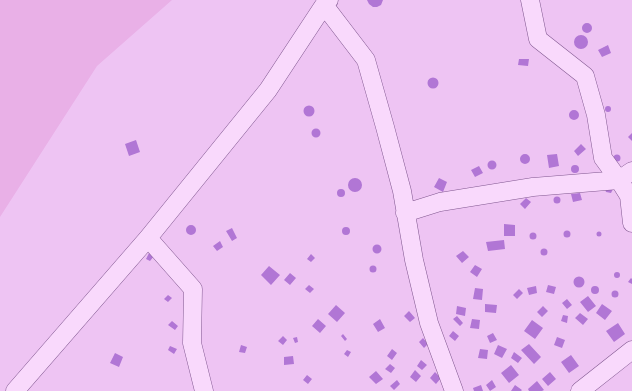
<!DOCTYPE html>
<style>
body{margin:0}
canvas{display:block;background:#eec4f3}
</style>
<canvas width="632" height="391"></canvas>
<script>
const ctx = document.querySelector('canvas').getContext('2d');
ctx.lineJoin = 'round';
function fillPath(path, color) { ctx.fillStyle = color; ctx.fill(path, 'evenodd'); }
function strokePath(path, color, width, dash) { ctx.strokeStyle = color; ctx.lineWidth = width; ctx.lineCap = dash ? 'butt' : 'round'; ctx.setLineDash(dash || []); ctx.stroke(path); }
fillPath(new Path2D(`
 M 0,0 L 172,0 L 97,66 L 0,217 Z`), '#e9b0e7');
fillPath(new Path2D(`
 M 367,0 L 383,0 L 381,5 L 377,7 L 373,7 L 369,4 Z
 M582 28a5 5 0 1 1 10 0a5 5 0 1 1-10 0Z
 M574 42a7 7 0 1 1 14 0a7 7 0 1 1-14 0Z
 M 608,45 L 611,53 L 602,57 L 598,50 Z
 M 519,59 L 529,59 L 528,66 L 518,65 Z
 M427.5 83a5.5 5.5 0 1 1 11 0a5.5 5.5 0 1 1-11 0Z
 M303.5 111a5.5 5.5 0 1 1 11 0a5.5 5.5 0 1 1-11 0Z
 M605 109a3 3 0 1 1 6 0a3 3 0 1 1-6 0Z
 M569 115a5 5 0 1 1 10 0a5 5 0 1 1-10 0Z
 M311.5 133a4.5 4.5 0 1 1 9 0a4.5 4.5 0 1 1-9 0Z
 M 632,133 L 632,141 L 628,137 Z
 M 136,140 L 140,152 L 129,156 L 125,144 Z
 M 581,144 L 586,149 L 578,156 L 574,151 Z
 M 557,154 L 559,166 L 549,168 L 547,155 Z
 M520 159a5 5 0 1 1 10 0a5 5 0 1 1-10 0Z
 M613.5 158a3.5 3.5 0 1 1 7 0a3.5 3.5 0 1 1-7 0Z
 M487.5 165a4.5 4.5 0 1 1 9 0a4.5 4.5 0 1 1-9 0Z
 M571 169a4 4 0 1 1 8 0a4 4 0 1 1-8 0Z
 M 479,166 L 483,173 L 475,177 L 471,170 Z
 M 439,178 L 447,182 L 443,192 L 434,187 Z
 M348 185a7 7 0 1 1 14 0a7 7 0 1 1-14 0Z
 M337 193a4 4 0 1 1 8 0a4 4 0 1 1-8 0Z
 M 605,189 L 613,189 L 611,193 L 606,192 Z
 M 580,193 L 582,200 L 573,202 L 571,194 Z
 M553.5 200a3.5 3.5 0 1 1 7 0a3.5 3.5 0 1 1-7 0Z
 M 526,198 L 531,202 L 525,209 L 520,204 Z
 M 504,224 L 515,225 L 515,236 L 504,236 Z
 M186 230a5 5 0 1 1 10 0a5 5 0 1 1-10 0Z
 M342 231a4 4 0 1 1 8 0a4 4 0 1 1-8 0Z
 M 232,228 L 237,238 L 232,241 L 226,231 Z
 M563.5 234a3.5 3.5 0 1 1 7 0a3.5 3.5 0 1 1-7 0Z
 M596.5 234a2.5 2.5 0 1 1 5 0a2.5 2.5 0 1 1-5 0Z
 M529.5 236a3.5 3.5 0 1 1 7 0a3.5 3.5 0 1 1-7 0Z
 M 504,240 L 505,249 L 488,251 L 486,242 Z
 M 220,241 L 223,247 L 217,251 L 213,246 Z
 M372.5 249a4.5 4.5 0 1 1 9 0a4.5 4.5 0 1 1-9 0Z
 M540.5 252a3.5 3.5 0 1 1 7 0a3.5 3.5 0 1 1-7 0Z
 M 463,251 L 469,257 L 462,263 L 456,256 Z
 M 149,253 L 154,256 L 150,261 L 146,259 Z
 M 311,254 L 315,258 L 311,262 L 307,259 Z
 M 475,265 L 482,269 L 477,277 L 470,272 Z
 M369.5 269a3.5 3.5 0 1 1 7 0a3.5 3.5 0 1 1-7 0Z
 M 269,266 L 280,275 L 271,285 L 261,275 Z
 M614 275a3 3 0 1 1 6 0a3 3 0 1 1-6 0Z
 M 290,273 L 296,278 L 290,285 L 284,280 Z
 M573.5 282a5.5 5.5 0 1 1 11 0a5.5 5.5 0 1 1-11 0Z
 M 631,278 L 632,279 L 632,284 L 628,282 Z
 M 309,285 L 314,289 L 310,293 L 305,289 Z
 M 548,285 L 556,287 L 554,294 L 546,292 Z
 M 536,286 L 537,293 L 529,295 L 527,288 Z
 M591 290a4 4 0 1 1 8 0a4 4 0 1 1-8 0Z
 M 475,288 L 483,289 L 482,300 L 473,299 Z
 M 519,289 L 523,293 L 517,299 L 513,295 Z
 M611.5 294a3.5 3.5 0 1 1 7 0a3.5 3.5 0 1 1-7 0Z
 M 168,295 L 172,298 L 168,302 L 164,299 Z
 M 588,296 L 596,306 L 588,312 L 580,302 Z
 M 567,299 L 572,305 L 567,309 L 562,303 Z
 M 485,304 L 497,305 L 496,313 L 485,312 Z
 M 602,304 L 612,311 L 605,320 L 596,313 Z
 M 336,305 L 345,313 L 337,322 L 328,314 Z
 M 457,306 L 466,308 L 465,316 L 456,314 Z
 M 543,306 L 548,311 L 542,317 L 537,312 Z
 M 409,311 L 415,318 L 410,322 L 404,316 Z
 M 580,313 L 588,319 L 583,325 L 575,318 Z
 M 563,315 L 568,316 L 567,323 L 561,321 Z
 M 457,316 L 463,323 L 460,326 L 453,319 Z
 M 318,319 L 326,326 L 320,333 L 312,326 Z
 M 380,319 L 385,328 L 378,332 L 373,324 Z
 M 472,319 L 480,320 L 479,329 L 470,328 Z
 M 532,320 L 543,328 L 535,339 L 524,331 Z
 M 172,321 L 178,326 L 175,330 L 168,325 Z
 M 618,323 L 625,334 L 614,342 L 606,331 Z
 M 453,331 L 459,336 L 455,341 L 449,336 Z
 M 493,333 L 497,340 L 490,343 L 487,336 Z
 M 343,334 L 347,339 L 345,341 L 341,336 Z
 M 283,336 L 287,340 L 283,345 L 278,341 Z
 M 297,337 L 298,342 L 295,343 L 293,338 Z
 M 557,337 L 565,340 L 562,348 L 554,345 Z
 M 423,338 L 428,344 L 424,348 L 419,342 Z
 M 529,344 L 541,357 L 534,364 L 521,350 Z
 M 241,345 L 247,347 L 245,353 L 239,352 Z
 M 498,345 L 507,349 L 502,358 L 494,354 Z
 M 170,346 L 177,349 L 174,354 L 168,350 Z
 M 392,349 L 397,353 L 392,360 L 387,356 Z
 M 480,349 L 488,350 L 487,359 L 478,358 Z
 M 347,350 L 351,352 L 348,357 L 344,354 Z
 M 514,352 L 522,358 L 518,363 L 511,358 Z
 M 115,353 L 123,357 L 119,367 L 110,363 Z
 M 571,355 L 579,366 L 569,373 L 561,362 Z
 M 293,356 L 294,364 L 284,365 L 284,357 Z
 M 421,360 L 427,365 L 422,370 L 417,366 Z
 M 390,364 L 395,368 L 391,373 L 385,369 Z
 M 511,365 L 519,375 L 509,383 L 501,373 Z
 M 415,370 L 421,376 L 416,382 L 410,377 Z
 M 376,371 L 383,379 L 376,384 L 369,377 Z
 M 435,372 L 441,378 L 436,384 L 430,378 Z
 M 550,372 L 556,379 L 548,386 L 542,379 Z
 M 307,375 L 312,379 L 308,384 L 303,380 Z
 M 397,380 L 400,384 L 394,390 L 390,386 Z
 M 492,380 L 496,387 L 490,391 L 486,385 Z
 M 537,381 L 544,390 L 542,391 L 529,391 L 528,389 Z
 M 481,385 L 483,391 L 474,391 L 473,388 Z
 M 515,385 L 522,390 L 521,391 L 511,391 Z`), '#b176d5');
const minor = new Path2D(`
 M 530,0 L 538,39 L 585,76 L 596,115 L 603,158 L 619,180 L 629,196 L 632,223
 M 324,5 L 366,60 L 385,127 L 402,191 L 414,260 L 429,323 L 454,391
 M 405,213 L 440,202 L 533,187 L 619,180 L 632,171
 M 148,238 L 193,289 L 192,343 L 204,391
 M 15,391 L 148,238 L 268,90 L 324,5 L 329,0
 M 580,391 L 632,350`);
strokePath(minor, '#815890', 19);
strokePath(minor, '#f9d9fc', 18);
</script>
